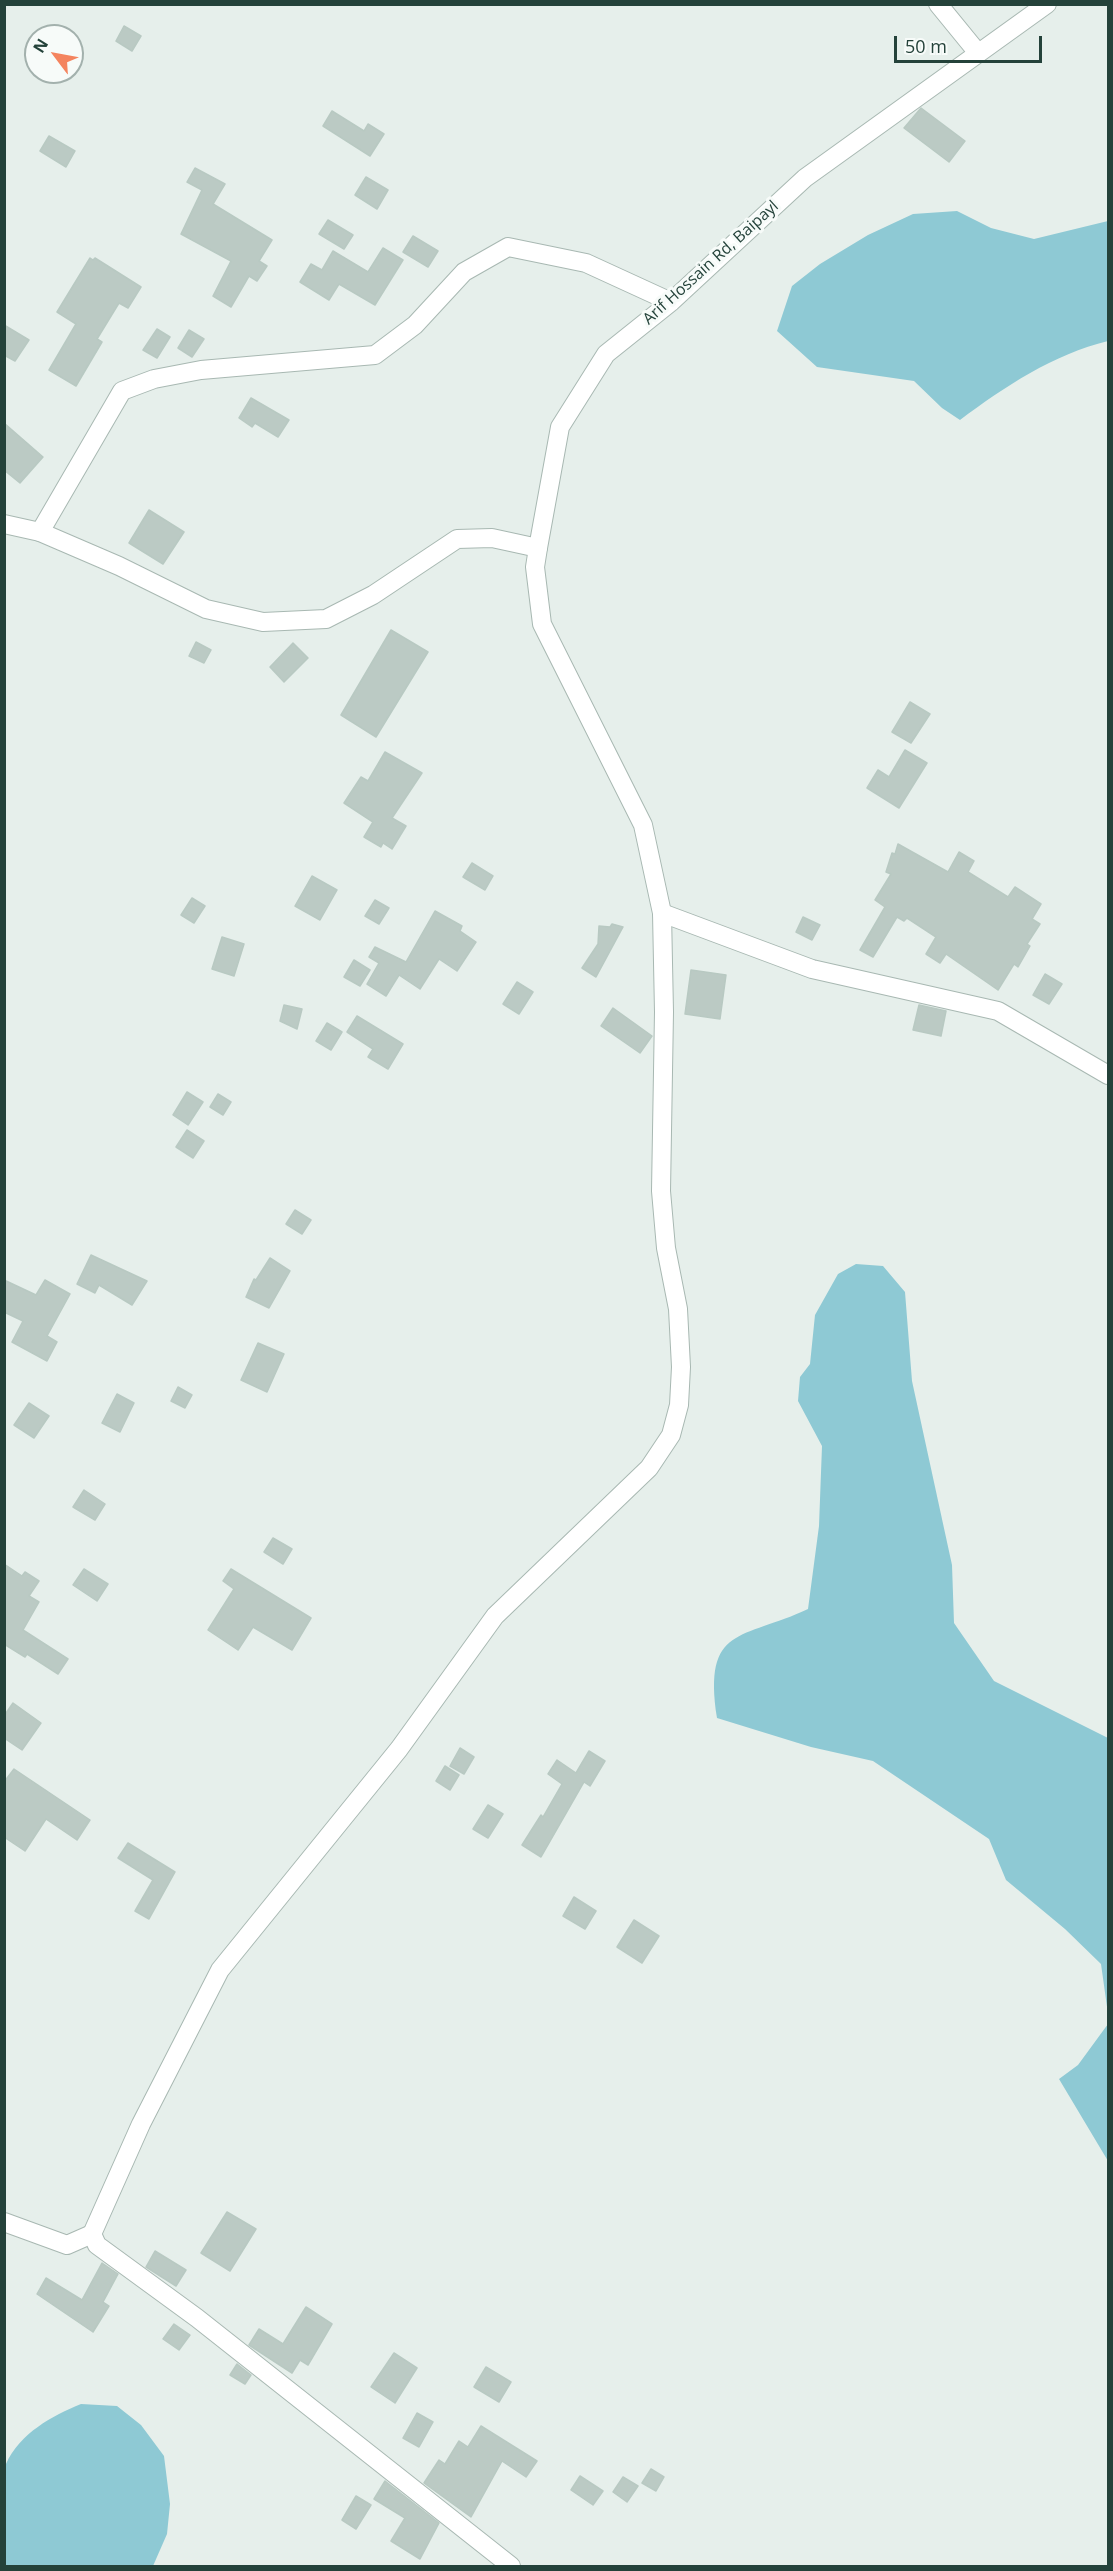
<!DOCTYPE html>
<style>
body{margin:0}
#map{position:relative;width:1113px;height:2571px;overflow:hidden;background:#e6efeb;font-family:"Open Sans",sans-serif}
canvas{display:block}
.frame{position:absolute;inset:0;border:6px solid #24423a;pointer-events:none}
.north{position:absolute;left:24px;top:24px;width:60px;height:60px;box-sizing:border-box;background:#f7fbf9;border:2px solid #a3b1ad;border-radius:50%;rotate:302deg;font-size:16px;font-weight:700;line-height:24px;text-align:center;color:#24423a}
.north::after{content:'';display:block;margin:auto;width:21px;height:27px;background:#f4845f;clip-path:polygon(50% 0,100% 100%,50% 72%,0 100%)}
.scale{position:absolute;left:894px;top:36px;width:148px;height:27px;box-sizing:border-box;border:3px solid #24423a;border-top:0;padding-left:8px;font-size:18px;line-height:21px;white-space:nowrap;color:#24423a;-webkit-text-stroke:4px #f7fbf9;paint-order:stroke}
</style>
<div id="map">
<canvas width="1113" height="2571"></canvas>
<div class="frame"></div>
<div class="north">N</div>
<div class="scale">50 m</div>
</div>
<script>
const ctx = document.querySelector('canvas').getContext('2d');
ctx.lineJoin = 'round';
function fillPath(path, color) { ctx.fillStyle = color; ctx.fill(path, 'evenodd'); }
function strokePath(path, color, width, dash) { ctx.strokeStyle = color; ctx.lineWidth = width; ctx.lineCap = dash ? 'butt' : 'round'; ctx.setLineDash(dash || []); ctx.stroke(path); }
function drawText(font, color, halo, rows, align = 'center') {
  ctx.font = font + ' "Open Sans",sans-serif'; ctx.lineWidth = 6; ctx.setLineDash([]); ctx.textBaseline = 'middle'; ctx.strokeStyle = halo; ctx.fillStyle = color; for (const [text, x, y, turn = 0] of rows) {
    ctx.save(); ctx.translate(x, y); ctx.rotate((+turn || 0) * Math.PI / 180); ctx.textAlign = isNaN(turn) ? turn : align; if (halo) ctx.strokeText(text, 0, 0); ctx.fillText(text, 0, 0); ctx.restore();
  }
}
fillPath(new Path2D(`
 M 957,211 L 991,228 L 1034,239 L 1108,221 L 1108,341 C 1054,354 1004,387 960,420 L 942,408 L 914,381 L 817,367 L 777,331 L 792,286 L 820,264 L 868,235 L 913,214 Z
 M 856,1264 L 883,1266 L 905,1292 L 912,1381 L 952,1565 L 954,1623 L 994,1681 L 1108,1738 L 1108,2014 L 1101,1964 L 1065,1929 L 1006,1880 L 989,1839 L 873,1761 L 811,1747 L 717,1718 C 703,1625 742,1640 808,1609 L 819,1526 L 822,1446 L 798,1401 L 800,1377 L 810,1364 L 815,1315 L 838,1274 Z
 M 1108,2024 L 1108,2161 L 1059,2079 L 1078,2065 Z
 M 81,2404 L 117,2406 L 141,2425 L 164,2456 L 170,2504 L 167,2534 L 153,2566 L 5,2566 C 4,2549 1,2474 6,2464 C 20,2433 52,2416 81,2404 Z`), '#8ec9d4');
const building = new Path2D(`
 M 124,26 L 141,36 L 132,51 L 116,41 Z
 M 921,108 L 965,141 L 949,162 L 904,128 Z
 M 332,111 L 364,131 L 368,124 L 384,134 L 370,156 L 323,126 Z
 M 49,136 L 75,151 L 66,167 L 40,151 Z
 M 195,168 L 225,184 L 213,204 L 272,240 L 259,261 L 267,266 L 257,281 L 249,276 L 231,307 L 213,296 L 231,261 L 181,234 L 202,190 L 187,182 Z
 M 366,177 L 388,190 L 377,209 L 355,195 Z
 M 328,220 L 353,235 L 344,249 L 319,234 Z
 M 413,236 L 438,251 L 428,267 L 403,252 Z
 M 383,248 L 403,260 L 375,305 L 339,284 L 329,300 L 300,282 L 311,264 L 322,270 L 333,251 L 368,272 Z
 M 90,258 L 93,260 L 95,258 L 141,287 L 128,308 L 119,303 L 97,339 L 102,342 L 76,386 L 49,370 L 76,324 L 57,312 Z
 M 4,325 L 29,340 L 15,361 L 4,355 Z
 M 157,329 L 170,337 L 157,358 L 143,350 Z
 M 189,330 L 204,339 L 192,357 L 178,348 Z
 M 251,398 L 289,420 L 278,437 L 255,423 L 252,427 L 239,418 Z
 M 4,423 L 43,457 L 20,483 L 4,470 Z
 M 149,510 L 184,532 L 163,564 L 129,543 Z
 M 391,630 L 428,652 L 376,737 L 341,715 Z
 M 196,642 L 211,650 L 204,663 L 189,656 Z
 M 293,643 L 308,658 L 284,682 L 270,667 Z
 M 910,702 L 930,714 L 911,743 L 892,732 Z
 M 905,750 L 927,763 L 899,808 L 867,788 L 878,770 L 889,777 Z
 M 385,752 L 422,773 L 392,818 L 406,826 L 392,849 L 383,843 L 381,847 L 364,837 L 373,822 L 344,803 L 361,777 L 368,781 Z
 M 898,844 L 948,872 L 959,852 L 974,861 L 968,872 L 1008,897 L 1015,887 L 1041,904 L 1032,919 L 1040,924 L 1027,944 L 1030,946 L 1018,967 L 1014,964 L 998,990 L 946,954 L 940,963 L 926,954 L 936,937 L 907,918 L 904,921 L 897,917 L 873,957 L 860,950 L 885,907 L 875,900 L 891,874 L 886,872 L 892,853 L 895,854 Z
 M 472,863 L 493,876 L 485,890 L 463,877 Z
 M 312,876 L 337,890 L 320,920 L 295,906 Z
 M 192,898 L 205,906 L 194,923 L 181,915 Z
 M 375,900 L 389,908 L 379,924 L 365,916 Z
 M 435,911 L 462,926 L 460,931 L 476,942 L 457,971 L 439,959 L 420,989 L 399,975 L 386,996 L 367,984 L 379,963 L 369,957 L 375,947 L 406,962 Z
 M 803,917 L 820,925 L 812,940 L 796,932 Z
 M 612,924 L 623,927 L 596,977 L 582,968 L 598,944 L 599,926 L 610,927 Z
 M 222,937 L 244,944 L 234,976 L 212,969 Z
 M 354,960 L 370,970 L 360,986 L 344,977 Z
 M 691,970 L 726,975 L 720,1019 L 685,1014 Z
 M 1045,974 L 1062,984 L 1049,1004 L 1033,995 Z
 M 517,982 L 533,992 L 519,1014 L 503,1004 Z
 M 284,1005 L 302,1009 L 297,1029 L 280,1021 Z
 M 919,1005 L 946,1011 L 941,1036 L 913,1030 Z
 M 613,1008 L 652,1036 L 640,1053 L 601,1026 Z
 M 357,1016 L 403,1044 L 388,1069 L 368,1057 L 373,1049 L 347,1032 Z
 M 327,1023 L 342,1032 L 331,1050 L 316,1041 Z
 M 187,1092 L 203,1102 L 188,1125 L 173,1115 Z
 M 218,1094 L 231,1102 L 223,1115 L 210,1107 Z
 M 187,1130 L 204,1141 L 193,1158 L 176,1147 Z
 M 295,1210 L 311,1220 L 302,1234 L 286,1224 Z
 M 91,1255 L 147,1281 L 132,1305 L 99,1285 L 95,1293 L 77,1284 Z
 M 270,1258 L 290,1271 L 269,1308 L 246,1297 L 254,1279 L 256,1280 Z
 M 4,1280 L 36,1295 L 45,1280 L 70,1294 L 47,1336 L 57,1342 L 47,1361 L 12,1342 L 23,1321 L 4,1312 Z
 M 258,1343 L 284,1354 L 267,1392 L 241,1380 Z
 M 178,1387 L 192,1395 L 185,1408 L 171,1401 Z
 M 117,1394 L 134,1403 L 120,1432 L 102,1423 Z
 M 29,1403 L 49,1416 L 34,1438 L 14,1425 Z
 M 84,1490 L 105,1504 L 95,1520 L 73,1507 Z
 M 273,1538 L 292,1549 L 283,1564 L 264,1552 Z
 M 4,1564 L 22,1576 L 25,1572 L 39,1581 L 29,1596 L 39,1602 L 23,1630 L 68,1659 L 58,1674 L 27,1654 L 25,1657 L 4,1644 Z
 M 84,1569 L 108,1584 L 97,1601 L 73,1585 Z
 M 231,1569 L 311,1618 L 292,1650 L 253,1627 L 238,1650 L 208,1630 L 234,1589 L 223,1581 Z
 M 13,1703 L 41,1723 L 22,1750 L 4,1738 L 4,1716 Z
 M 460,1748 L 474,1757 L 464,1774 L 450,1766 Z
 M 589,1751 L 605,1761 L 590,1786 L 584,1782 L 541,1857 L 522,1845 L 541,1815 L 543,1817 L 562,1784 L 548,1774 L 557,1760 L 576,1773 Z
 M 445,1766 L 459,1775 L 450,1790 L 436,1781 Z
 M 14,1769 L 90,1820 L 77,1840 L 46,1819 L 25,1851 L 4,1837 L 4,1782 Z
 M 488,1805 L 503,1814 L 488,1838 L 473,1829 Z
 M 128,1843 L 175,1872 L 149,1919 L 135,1911 L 153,1880 L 118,1858 Z
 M 574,1897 L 596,1911 L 585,1929 L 563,1916 Z
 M 634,1920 L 659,1936 L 642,1963 L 617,1947 Z
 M 227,2212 L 256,2229 L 230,2271 L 201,2253 Z
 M 155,2251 L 186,2270 L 176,2286 L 146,2267 Z
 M 102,2263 L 118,2274 L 103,2302 L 109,2306 L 93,2332 L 37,2294 L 46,2278 L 82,2300 Z
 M 306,2307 L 332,2324 L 308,2365 L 300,2360 L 292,2373 L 249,2345 L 259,2329 L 283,2344 Z
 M 174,2324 L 190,2335 L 179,2350 L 163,2339 Z
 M 394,2353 L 417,2368 L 395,2403 L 371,2387 Z
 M 237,2364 L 251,2375 L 245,2384 L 230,2375 Z
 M 486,2367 L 511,2382 L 499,2402 L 474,2387 Z
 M 417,2413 L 433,2422 L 419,2447 L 403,2438 Z
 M 481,2426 L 537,2461 L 526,2477 L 502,2461 L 471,2517 L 424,2483 L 439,2460 L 445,2464 L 459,2441 L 468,2447 Z
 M 651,2469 L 664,2477 L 656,2491 L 642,2483 Z
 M 580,2476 L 603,2491 L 593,2505 L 571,2490 Z
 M 623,2477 L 638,2486 L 627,2502 L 613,2492 Z
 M 385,2481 L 439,2523 L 420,2559 L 391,2541 L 405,2518 L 374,2499 Z
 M 356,2496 L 371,2505 L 356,2529 L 342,2520 Z`);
fillPath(building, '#bbcac4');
strokePath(building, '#b8c9c2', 1.5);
const minor = new Path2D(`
 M 938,4 L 978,53
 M 40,532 L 122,391 L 154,379 L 201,370 L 375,355 L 415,325 L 464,272 L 508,247 L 586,263 L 671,302
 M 538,548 L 560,427 L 606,354 L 671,302 L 805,178 L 1047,4
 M 662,913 L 812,969 L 998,1011 L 1108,1075
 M 4,2222 L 67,2245 L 92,2234`);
const tertiary = new Path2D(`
 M 4,524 L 40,532 L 119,566 L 206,609 L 263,622 L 326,619 L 373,595 L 457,539 L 492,538 L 538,548 L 535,567 L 542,624 L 643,825 L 662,913 L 664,1012 L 661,1191 L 666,1248 L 678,1309 L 681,1367 L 679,1405 L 671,1435 L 649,1468 L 495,1616 L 399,1749 L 220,1970 L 141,2124 L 92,2234 L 97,2245 L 197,2318 L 511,2566`);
strokePath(minor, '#a8b8b2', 20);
strokePath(tertiary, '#a8b8b2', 20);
strokePath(minor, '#fff', 18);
strokePath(tertiary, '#fff', 18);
drawText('16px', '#24423a', '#f7fbf9', [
 ["Arif Hossain Rd, Baipayl",711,263,-42]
]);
</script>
